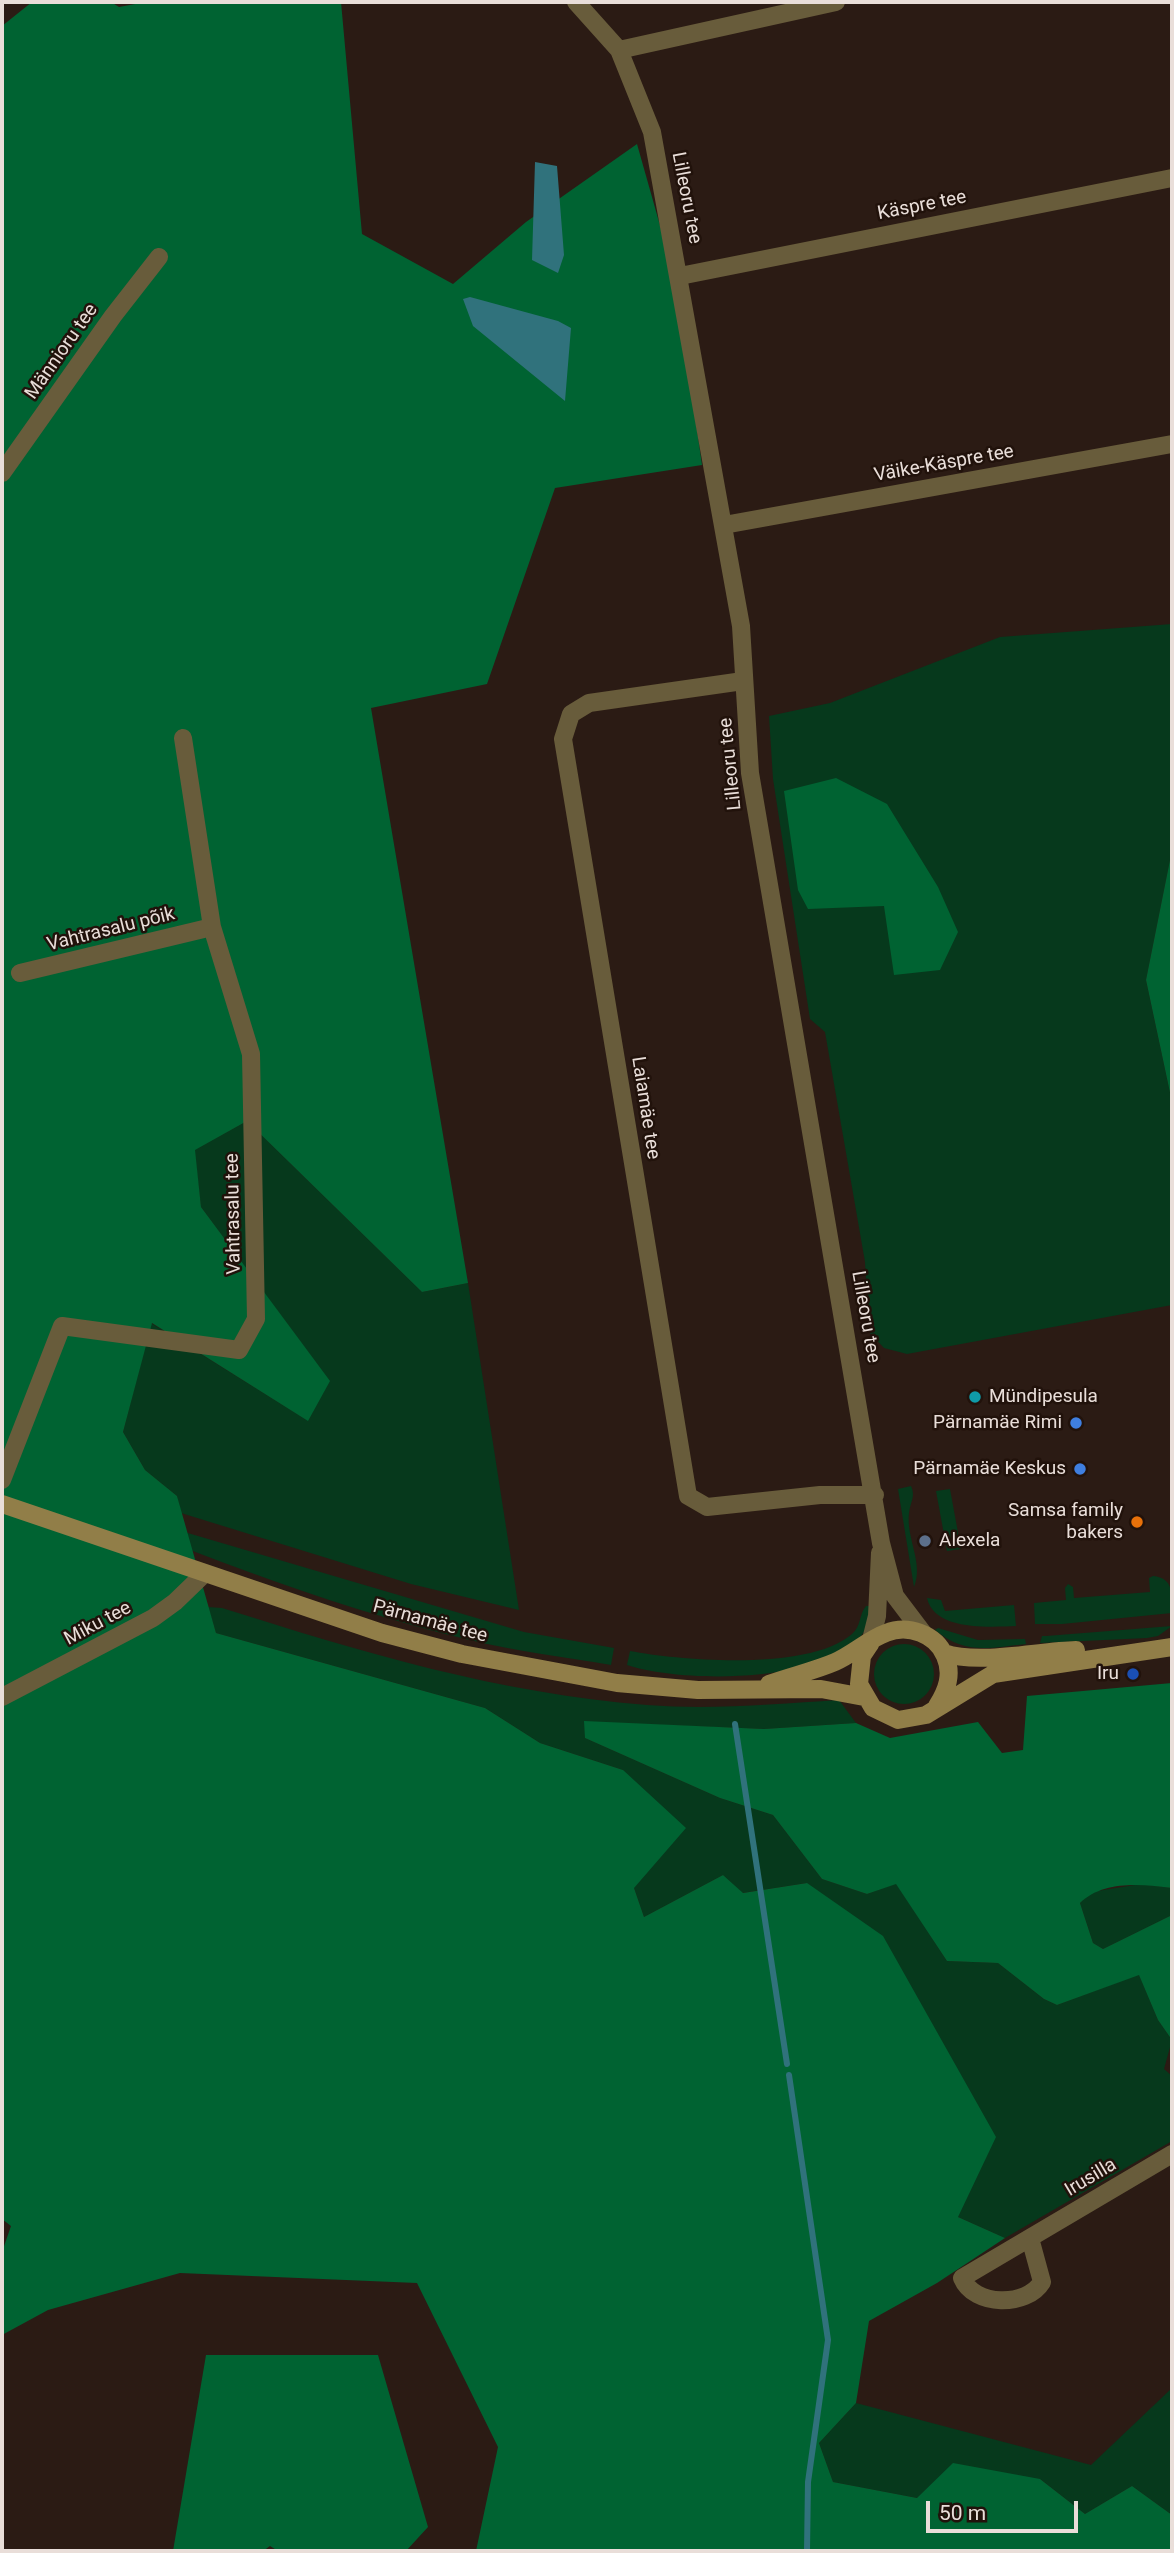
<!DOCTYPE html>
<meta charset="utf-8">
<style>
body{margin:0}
#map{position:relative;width:1174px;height:2553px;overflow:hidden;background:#2b1b14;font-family:Roboto,sans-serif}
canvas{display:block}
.frame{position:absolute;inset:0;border:4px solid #e9ded9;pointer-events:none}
.scale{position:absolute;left:926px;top:2501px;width:152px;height:32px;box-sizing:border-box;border:4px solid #e9ded9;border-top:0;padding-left:9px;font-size:21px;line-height:24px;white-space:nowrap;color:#e9ded9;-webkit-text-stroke:5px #21120b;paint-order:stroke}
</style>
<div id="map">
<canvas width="1174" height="2553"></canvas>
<div class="frame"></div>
<div class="scale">50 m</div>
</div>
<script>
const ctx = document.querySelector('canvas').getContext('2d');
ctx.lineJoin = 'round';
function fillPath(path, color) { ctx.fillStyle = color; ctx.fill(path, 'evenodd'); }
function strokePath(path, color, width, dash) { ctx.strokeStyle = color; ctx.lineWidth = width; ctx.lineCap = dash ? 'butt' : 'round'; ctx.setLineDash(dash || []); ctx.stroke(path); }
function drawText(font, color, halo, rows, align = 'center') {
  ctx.font = font + ' Roboto,sans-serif'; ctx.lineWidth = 5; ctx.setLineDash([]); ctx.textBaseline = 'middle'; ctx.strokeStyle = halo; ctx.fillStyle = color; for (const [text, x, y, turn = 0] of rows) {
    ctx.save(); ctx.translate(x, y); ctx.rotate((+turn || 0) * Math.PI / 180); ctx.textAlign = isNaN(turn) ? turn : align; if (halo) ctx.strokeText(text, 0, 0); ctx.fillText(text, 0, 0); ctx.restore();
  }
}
fillPath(new Path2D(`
 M 1172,624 L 1172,850 L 1146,980 L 1172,1102 L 1172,1305 L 907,1354 L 884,1348 L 869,1332 L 865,1262 L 825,1032 L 810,1019 L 773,779 L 769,716 L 830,703 L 1000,637 Z
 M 247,1121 L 422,1292 L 468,1283 L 519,1610 L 411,1584 L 181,1513 L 177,1496 L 145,1470 L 123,1432 L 151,1323 L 307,1420 L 329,1381 L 201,1207 L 194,1150 Z
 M 911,1486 C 916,1497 910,1502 909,1513 C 906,1539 924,1563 914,1587 L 898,1489 Z
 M 35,1488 L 524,1632 L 614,1648 L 611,1665 C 564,1657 516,1651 470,1640 C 321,1605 176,1545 35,1488 Z
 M 950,1489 L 961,1549 L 947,1551 L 936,1491 Z
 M 1153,1576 C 1174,1578 1172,1594 1172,1613 L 1062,1624 L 1035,1624 L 1034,1603 L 1066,1600 L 1065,1588 L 1068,1584 L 1073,1587 L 1074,1598 L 1150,1592 L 1149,1578 Z
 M 927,1598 L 941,1600 L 945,1611 L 1014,1605 L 1016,1626 C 990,1627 934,1631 927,1598 Z
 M 866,1606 L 870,1606 C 868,1617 868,1628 861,1636 C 819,1684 682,1683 627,1665 L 630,1651 C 683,1661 810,1671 852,1634 C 861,1627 859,1614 866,1606 Z
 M 208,1607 L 222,1608 C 365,1653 497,1693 647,1705 C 711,1710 775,1704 839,1700 L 856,1723 L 764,1729 L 585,1722 L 585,1738 L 720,1798 L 773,1815 L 822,1879 L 867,1894 L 896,1883 L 947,1961 L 998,1963 L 1044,1999 L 1057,2005 L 1139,1974 L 1158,2020 L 1172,2040 L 1164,2069 L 1172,2076 L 1172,2141 L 1005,2238 L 958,2217 L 807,1883 L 742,1893 L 723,1875 L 644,1917 L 634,1888 L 623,1770 L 540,1743 L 485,1708 L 216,1633 Z
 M 1172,1626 L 1158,1636 L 1147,1638 L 1040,1643 L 1042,1636 L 1046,1636 Z
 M 938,1628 L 978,1640 L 1025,1639 L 1026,1644 C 989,1648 965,1655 935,1630 Z
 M874 1674a30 30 0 1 1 60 0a30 30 0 1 1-60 0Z
 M 1141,1884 L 1172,1888 L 1172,1915 L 1103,1949 L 1093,1943 L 1080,1903 L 1091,1892 Z
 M 1172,2388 L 1172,2515 L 1132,2486 L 1085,2514 L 1040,2479 L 917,2498 L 833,2482 L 819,2443 L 856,2403 L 1091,2465 Z`), '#06391c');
fillPath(new Path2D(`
 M 32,2 L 111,2 L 119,7 L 146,2 L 341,2 L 362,234 L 453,284 L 526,222 L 637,144 L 676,282 L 702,465 L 555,488 L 487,684 L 371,708 L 468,1283 L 422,1292 L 247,1121 L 195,1150 L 201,1207 L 330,1381 L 308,1421 L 152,1323 L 123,1432 L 145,1470 L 177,1496 L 216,1633 L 485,1708 L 540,1743 L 623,1770 L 686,1828 L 634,1888 L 644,1917 L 723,1875 L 743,1893 L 807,1883 L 883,1936 L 996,2137 L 958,2217 L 1005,2238 L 937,2283 L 869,2321 L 856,2403 L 819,2443 L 833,2482 L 917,2498 L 953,2463 L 1040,2479 L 1085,2514 L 1132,2486 L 1172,2515 L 1172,2551 L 476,2551 L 498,2447 L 417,2283 L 180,2273 L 48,2310 L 2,2335 L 2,2252 L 11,2226 L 2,2219 L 2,26 Z
 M 836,778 L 887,804 L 938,887 L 958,932 L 940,970 L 894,975 L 884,906 L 808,909 L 798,890 L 784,791 Z
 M 1172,850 L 1172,1102 L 1146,980 Z
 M 1172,1683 L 1172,1888 C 1143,1884 1103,1880 1080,1903 L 1093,1943 L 1103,1949 L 1172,1915 L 1172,2040 L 1158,2020 L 1139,1975 L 1057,2005 L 1044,1999 L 998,1963 L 947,1961 L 896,1884 L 867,1894 L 822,1879 L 773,1815 L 720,1798 L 585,1738 L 584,1721 L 764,1729 L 856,1723 L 890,1738 L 978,1722 L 1002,1753 L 1023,1750 L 1027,1696 Z
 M 206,2355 L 378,2355 L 428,2527 L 406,2551 L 278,2551 L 270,2546 L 263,2551 L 173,2551 Z`), '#006332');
fillPath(new Path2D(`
 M 535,162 L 557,166 L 564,255 L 558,273 L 532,260 Z
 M 470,297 L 558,321 L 571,328 L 565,401 L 473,326 L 463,299 Z`), '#30727c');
strokePath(new Path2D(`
 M 735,1724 L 787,2064
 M 789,2075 L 828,2340 L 808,2482 L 807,2551`), '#30727c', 6);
strokePath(new Path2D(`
 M 576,2 L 619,50 L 652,132 L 741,626 L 750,773 L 881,1543 L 895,1596 L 923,1633
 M 619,50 L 836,2
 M 680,276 L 1172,178
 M 2,473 L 113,316 L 159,257
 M 724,525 L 1172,444
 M 743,681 L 589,703 L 571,714 L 563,739 L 688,1496 L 707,1507 L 820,1495 L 875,1495
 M 20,973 L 212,927
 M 2,1480 L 62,1326 L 239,1350 L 256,1319 L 251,1054 L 212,927 L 183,738
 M 870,1644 L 877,1616 L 880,1553
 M 2,1697 L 153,1618 L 175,1602 L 204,1574
 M 1030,2238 L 1042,2282 C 1027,2307 974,2307 962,2278 L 1172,2154`), '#685c3b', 18);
strokePath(new Path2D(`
 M 2,1504 L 382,1633 L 462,1654 L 617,1683 L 698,1690 L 821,1689 L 864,1697
 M 870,1644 L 862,1656 L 859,1684 L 873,1708 L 898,1720 L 926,1715 L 993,1674 L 1172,1647
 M 944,1653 C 979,1665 1037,1651 1076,1650
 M 769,1684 C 791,1676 814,1671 835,1662 C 853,1654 869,1639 886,1633 C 908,1624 936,1634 945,1656 C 953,1674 947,1690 937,1706`), '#917e48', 18);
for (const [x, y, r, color] of [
 [975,1397,7,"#0f9aa8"],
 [1076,1423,7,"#3f7fe0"],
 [1080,1469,7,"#3f7fe0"],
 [1137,1522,7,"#e8710a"],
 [925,1541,7,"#5c6f8a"],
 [1133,1674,7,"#1a4fb4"]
]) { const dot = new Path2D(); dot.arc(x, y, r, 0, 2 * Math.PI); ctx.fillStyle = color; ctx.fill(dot); strokePath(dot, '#21120b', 2.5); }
drawText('19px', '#e9ded9', '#21120b', [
 ["Lilleoru tee",686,198,79],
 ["Käspre tee",922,206,-11],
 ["Männioru tee",62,352,-55],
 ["Väike-Käspre tee",944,464,-10],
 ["Lilleoru tee",731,764,-96],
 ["Vahtrasalu põik",111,930,-14],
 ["Laiamäe tee",645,1108,81],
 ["Vahtrasalu tee",234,1214,-91],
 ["Lilleoru tee",865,1317,80],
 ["Pärnamäe tee",430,1622,15],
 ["Miku tee",98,1624,-28],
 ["Irusilla",1091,2178,-31]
]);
drawText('19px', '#e9ded9', '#21120b', [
 ["Mündipesula",989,1397,"left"],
 ["Pärnamäe Rimi",1062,1423],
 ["Pärnamäe Keskus",1066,1469],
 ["Samsa family",1123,1511],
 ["bakers",1123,1533],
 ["Alexela",939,1541,"left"],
 ["Iru",1119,1674]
], 'right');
</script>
